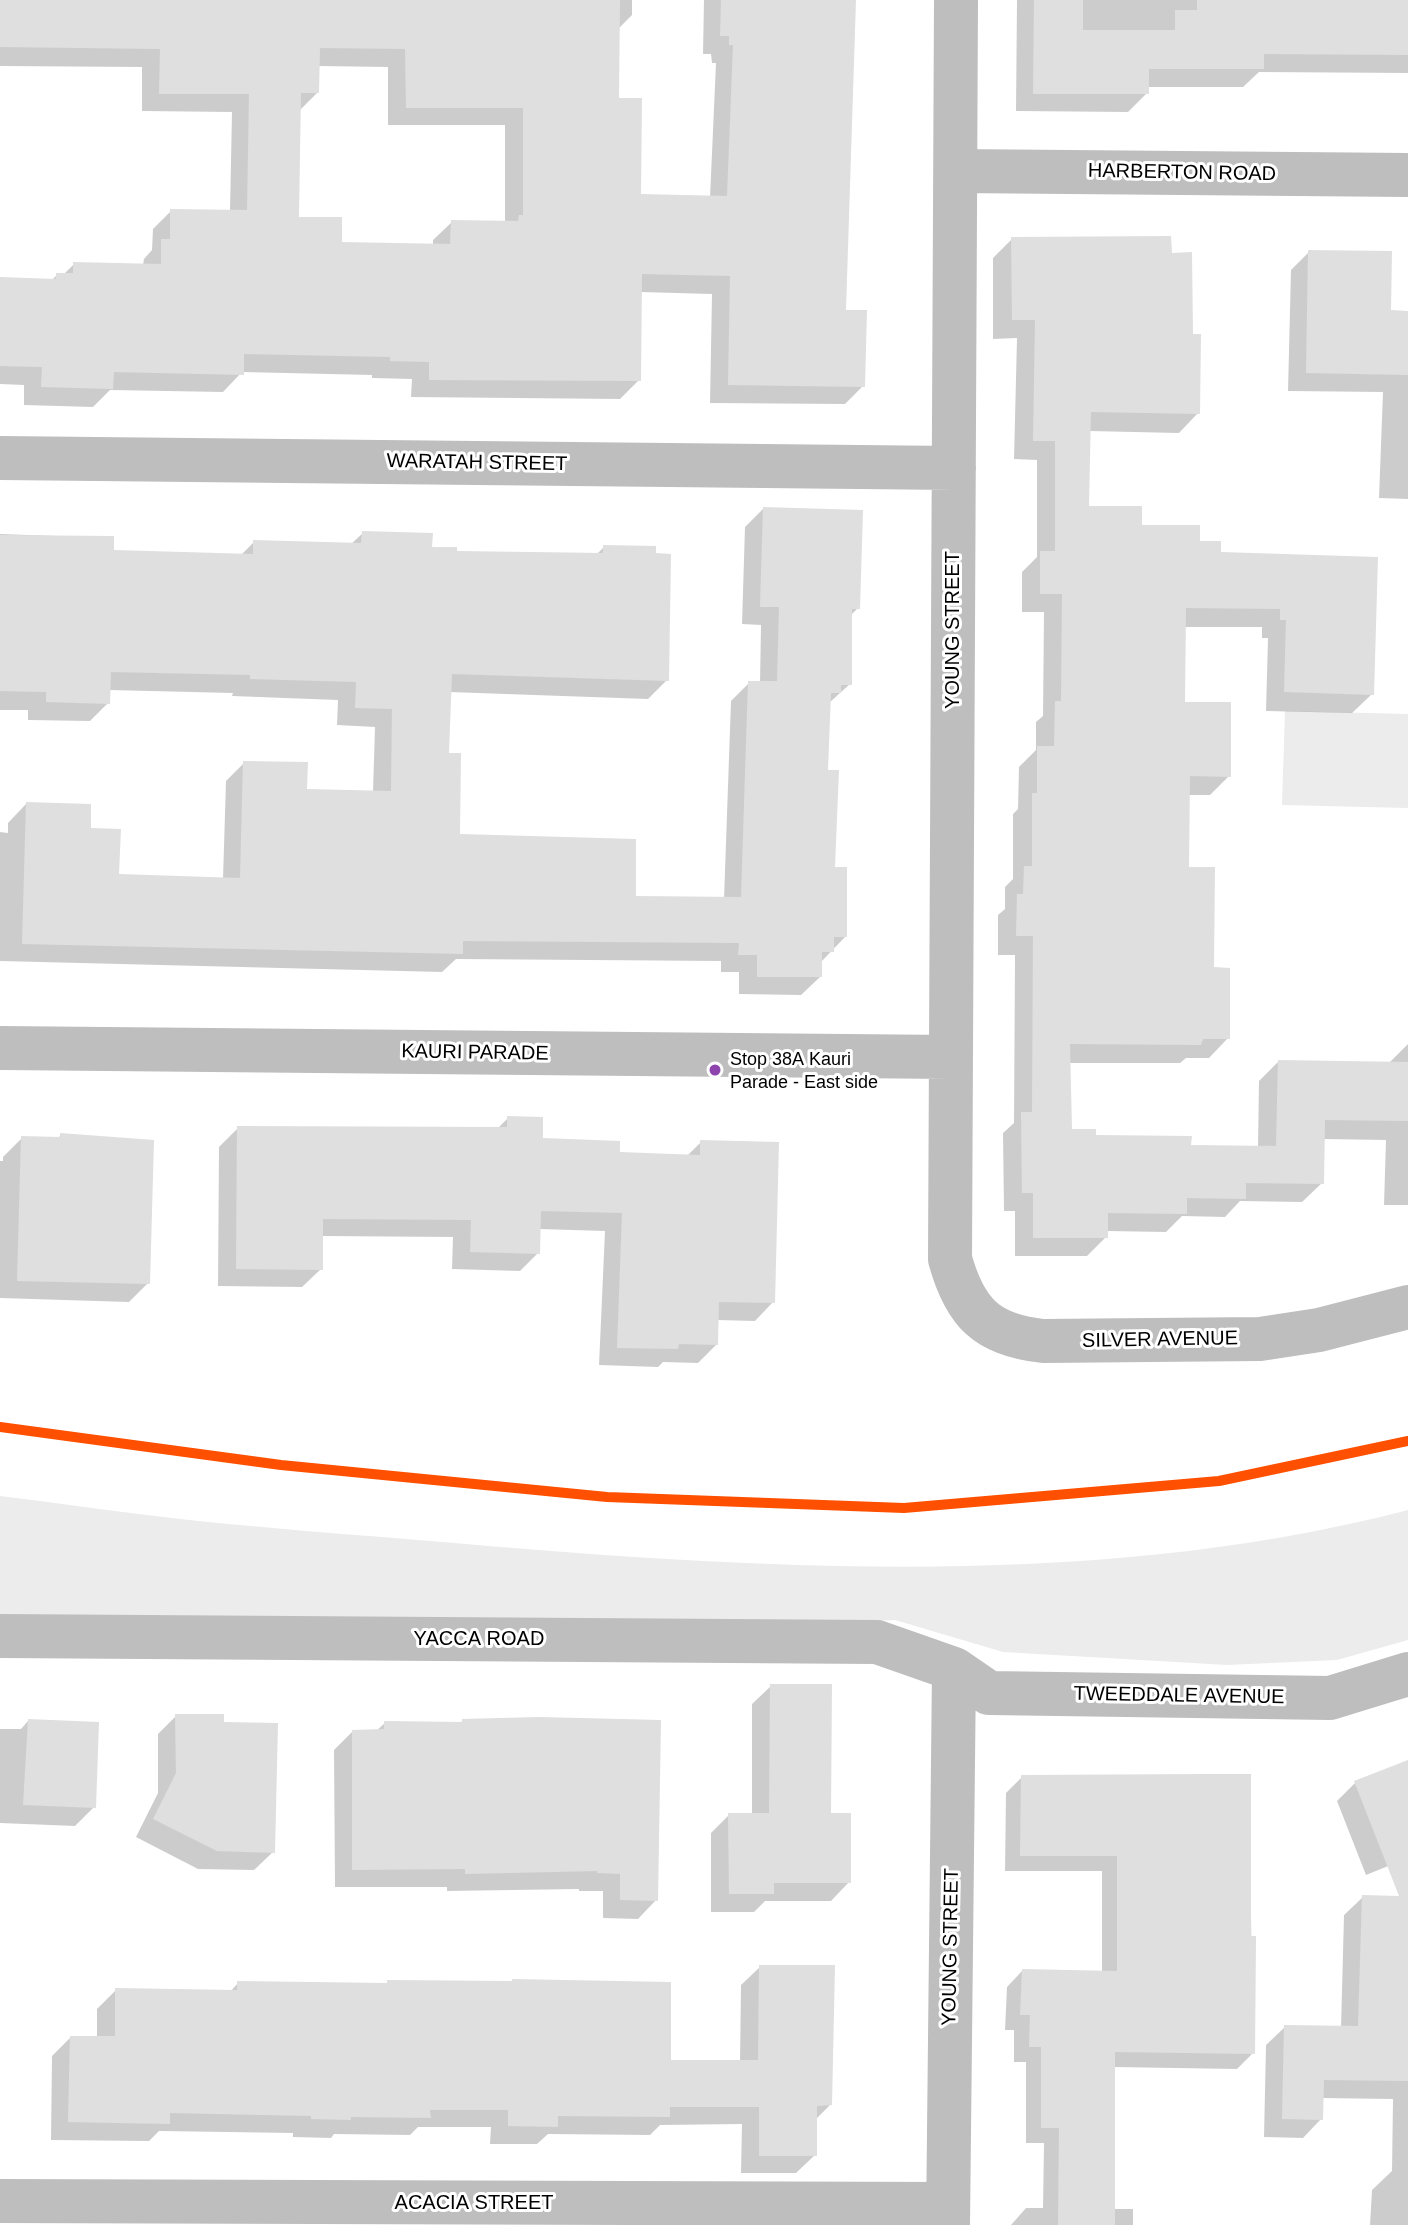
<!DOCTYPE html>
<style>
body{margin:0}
canvas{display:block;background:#fff}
</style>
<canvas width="1408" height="2225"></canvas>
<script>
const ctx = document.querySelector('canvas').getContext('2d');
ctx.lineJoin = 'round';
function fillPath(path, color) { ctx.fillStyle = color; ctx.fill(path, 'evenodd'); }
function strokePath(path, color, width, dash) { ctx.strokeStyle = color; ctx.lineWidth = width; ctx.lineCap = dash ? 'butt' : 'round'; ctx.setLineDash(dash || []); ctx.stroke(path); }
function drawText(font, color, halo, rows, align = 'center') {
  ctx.font = font + ' Arial,sans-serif'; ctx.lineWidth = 6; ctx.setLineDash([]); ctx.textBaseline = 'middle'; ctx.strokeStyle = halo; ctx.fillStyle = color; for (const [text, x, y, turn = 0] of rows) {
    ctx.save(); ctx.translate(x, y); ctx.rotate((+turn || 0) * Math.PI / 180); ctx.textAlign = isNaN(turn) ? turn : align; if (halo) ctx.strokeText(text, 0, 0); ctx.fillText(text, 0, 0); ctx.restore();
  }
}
fillPath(new Path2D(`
 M 1285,711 L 1408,714 L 1408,808 L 1282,805 Z
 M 0,1496 C 66,1504 132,1514 198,1521 C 294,1531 391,1537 488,1546 C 789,1571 1114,1587 1408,1510 L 1408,1640 L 1337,1660 L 1227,1665 L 1003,1652 L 895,1620 L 731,1629 L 0,1619 Z`), '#ececec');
fillPath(new Path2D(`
 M 0,0 L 632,0 L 632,15 L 618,29 L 617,100 L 639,196 L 710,198 L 716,63 L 712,63 L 711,54 L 703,54 L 704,0 L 853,0 L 844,312 L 863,386 L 845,404 L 710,403 L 712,294 L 640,292 L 639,380 L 620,399 L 411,397 L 412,379 L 372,378 L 372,375 L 242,372 L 223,392 L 110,390 L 93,407 L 24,405 L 24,385 L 0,384 L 0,279 L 51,281 L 57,275 L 63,275 L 74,264 L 143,265 L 144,259 L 152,250 L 153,229 L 171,211 L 230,211 L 232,112 L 142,111 L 142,67 L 0,66 ZM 318,66 L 388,67 L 388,125 L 505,125 L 505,222 L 452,222 L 433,240 L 433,246 L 340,244 L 297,218 L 299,111 L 318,92 Z
 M 1017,0 L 1408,0 L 1408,73 L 1259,72 L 1243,87 L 1147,87 L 1147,93 L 1128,112 L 1016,111 Z
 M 1012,239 L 1170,255 L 1191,336 L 1198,413 L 1179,433 L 1089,431 L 1087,508 L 1140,527 L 1198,543 L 1219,554 L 1376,559 L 1372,694 L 1352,713 L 1266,711 L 1268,638 L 1262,638 L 1262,627 L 1184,627 L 1183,704 L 1229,776 L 1210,795 L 1188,795 L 1187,869 L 1228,1038 L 1209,1058 L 1186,1058 L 1180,1063 L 1069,1063 L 1071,1130 L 1094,1137 L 1189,1147 L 1258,1147 L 1259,1081 L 1278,1062 L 1388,1064 L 1408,1044 L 1408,1205 L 1384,1205 L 1386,1140 L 1323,1139 L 1322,1183 L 1302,1202 L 1240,1201 L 1225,1217 L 1182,1216 L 1166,1232 L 1106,1231 L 1106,1237 L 1087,1256 L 1015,1256 L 1015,1211 L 1004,1211 L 1003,1133 L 1014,1123 L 1015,955 L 998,955 L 998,915 L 1005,909 L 1005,887 L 1013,879 L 1013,814 L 1018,809 L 1019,767 L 1036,750 L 1036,722 L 1043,716 L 1044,612 L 1022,612 L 1022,572 L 1037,557 L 1037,460 L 1014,459 L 1017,338 L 993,339 L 993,258 Z
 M 1309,252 L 1389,312 L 1408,313 L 1408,499 L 1379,498 L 1383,392 L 1288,391 L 1291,270 Z
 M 763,509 L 858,608 L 850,616 L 850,684 L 829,703 L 826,772 L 833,869 L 845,937 L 820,963 L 820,977 L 801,995 L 739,994 L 739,972 L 721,972 L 721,961 L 456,959 L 442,972 L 0,961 L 0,832 L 8,833 L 8,823 L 26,804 L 89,830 L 117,876 L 223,879 L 226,781 L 244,763 L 305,791 L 373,792 L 375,727 L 337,725 L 338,700 L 232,696 L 233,693 L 109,690 L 108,703 L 90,721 L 28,720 L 28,710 L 0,710 L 0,534 L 112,538 L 112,552 L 241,555 L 254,542 L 350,545 L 363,533 L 455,553 L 596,555 L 604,547 L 667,680 L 648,699 L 449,692 L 447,755 L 457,836 L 634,898 L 724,899 L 731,701 L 749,683 L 760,683 L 761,625 L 742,624 L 745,527 Z
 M 508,1118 L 541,1140 L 618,1154 L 687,1156 L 701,1142 L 773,1302 L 755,1321 L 717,1320 L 716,1345 L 698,1363 L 663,1362 L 658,1367 L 599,1365 L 605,1231 L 539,1229 L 538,1253 L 520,1271 L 452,1269 L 453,1237 L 321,1236 L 321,1269 L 302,1287 L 218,1286 L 219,1147 L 238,1128 L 497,1129 Z
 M 61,1135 L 148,1283 L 129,1302 L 0,1298 L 0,1161 L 3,1161 L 3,1157 L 22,1138 L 57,1139 Z
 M 771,1686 L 829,1815 L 849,1882 L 831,1901 L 765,1901 L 754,1912 L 711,1912 L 711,1833 L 729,1815 L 752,1815 L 752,1704 Z
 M 176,1716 L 222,1724 L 273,1852 L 254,1870 L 198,1869 L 136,1837 L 158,1793 L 158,1734 Z
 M 28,1721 L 94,1807 L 75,1826 L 0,1823 L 0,1729 L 21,1729 Z
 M 462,1721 L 656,1900 L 638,1919 L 603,1918 L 603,1891 L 579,1891 L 579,1889 L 447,1891 L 447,1887 L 335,1887 L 334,1750 L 352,1732 L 376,1731 L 385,1723 L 460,1724 Z
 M 1408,1762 L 1408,1858 L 1366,1875 L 1337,1801 L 1355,1783 Z
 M 1249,1776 L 1253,2053 L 1237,2069 L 1113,2067 L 1113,2209 L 1133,2209 L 1133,2225 L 1011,2225 L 1026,2208 L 1043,2208 L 1044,2143 L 1026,2143 L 1026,2062 L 1014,2062 L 1014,2030 L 1005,2030 L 1007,1987 L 1022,1971 L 1102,1973 L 1102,1871 L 1005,1871 L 1006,1793 L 1022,1777 Z
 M 1363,1897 L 1408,1898 L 1408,2225 L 1370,2225 L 1372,2190 L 1392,2171 L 1393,2099 L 1321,2098 L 1321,2119 L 1303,2138 L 1264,2137 L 1266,2045 L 1285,2027 L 1341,2028 L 1344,1915 Z
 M 760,1967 L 830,2105 L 815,2120 L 815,2155 L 796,2173 L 741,2173 L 742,2124 L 660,2125 L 650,2135 L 548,2134 L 537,2144 L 490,2144 L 491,2127 L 418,2127 L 410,2135 L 334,2134 L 331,2138 L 293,2137 L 293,2133 L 159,2131 L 149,2141 L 51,2140 L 52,2056 L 70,2038 L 97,2038 L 97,2009 L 116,1990 L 230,1992 L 238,1983 L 385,1985 L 388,1982 L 669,2062 L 740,2062 L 741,1985 Z`), '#0003');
fillPath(new Path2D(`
 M 0,0 L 620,0 L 619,98 L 642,98 L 641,194 L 727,196 L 733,45 L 729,45 L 729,36 L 720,36 L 721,0 L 856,0 L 846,310 L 867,310 L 865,387 L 728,385 L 730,276 L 642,274 L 641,381 L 429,380 L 429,362 L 390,361 L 390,357 L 244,354 L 244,375 L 114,372 L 113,389 L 41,387 L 42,367 L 0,366 L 0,277 L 56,279 L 56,273 L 73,273 L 73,262 L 161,264 L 161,239 L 170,239 L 170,209 L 247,210 L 249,94 L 159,94 L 160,49 L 0,47 ZM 320,48 L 405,49 L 406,108 L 523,108 L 523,215 L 519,215 L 518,221 L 451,220 L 450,244 L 342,242 L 342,217 L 299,217 L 301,93 L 319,93 Z
 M 1034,0 L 1083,0 L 1083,30 L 1175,30 L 1175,10 L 1197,10 L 1197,0 L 1408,0 L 1408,55 L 1264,54 L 1264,69 L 1149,69 L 1149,94 L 1033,94 Z
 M 1171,236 L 1172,253 L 1192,252 L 1193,334 L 1201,334 L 1200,414 L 1091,412 L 1089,506 L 1142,506 L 1142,525 L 1200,525 L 1200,541 L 1221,541 L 1221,552 L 1378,557 L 1374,695 L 1284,692 L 1286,620 L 1280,620 L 1280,609 L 1186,608 L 1185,702 L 1231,702 L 1231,777 L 1190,776 L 1189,867 L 1215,867 L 1214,967 L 1230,968 L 1230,1039 L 1203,1039 L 1201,1045 L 1070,1044 L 1072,1129 L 1096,1129 L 1096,1135 L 1192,1136 L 1191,1145 L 1276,1146 L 1278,1060 L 1408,1062 L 1408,1121 L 1325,1120 L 1324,1184 L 1246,1183 L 1246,1199 L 1187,1198 L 1187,1214 L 1108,1213 L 1108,1238 L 1033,1238 L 1033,1193 L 1022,1193 L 1021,1112 L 1032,1112 L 1033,936 L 1016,936 L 1017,894 L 1023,894 L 1024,866 L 1032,866 L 1032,793 L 1037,793 L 1037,746 L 1054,746 L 1055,701 L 1061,701 L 1062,594 L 1040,594 L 1040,551 L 1055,551 L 1055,441 L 1033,441 L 1035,320 L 1012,320 L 1011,237 Z
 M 1308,250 L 1392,251 L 1391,310 L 1408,311 L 1408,375 L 1306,373 Z
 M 763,507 L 863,510 L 860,609 L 852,609 L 852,685 L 841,685 L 841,693 L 831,693 L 828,770 L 839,770 L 835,867 L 847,867 L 847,937 L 834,937 L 834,952 L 822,952 L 822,977 L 757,977 L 757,955 L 738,955 L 739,943 L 463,941 L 463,954 L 22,944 L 26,802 L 91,804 L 91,828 L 121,829 L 119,874 L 240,878 L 243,761 L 308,762 L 307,789 L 391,791 L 392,709 L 355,708 L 356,682 L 250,679 L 250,675 L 111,672 L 110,704 L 46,702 L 46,692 L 0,691 L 0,535 L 114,536 L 114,550 L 253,554 L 253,540 L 361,543 L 362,531 L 433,533 L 432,547 L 457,547 L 457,551 L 603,553 L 603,545 L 656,546 L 656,553 L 671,554 L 669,681 L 452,674 L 449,753 L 461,753 L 460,834 L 636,839 L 636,896 L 741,897 L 748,681 L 777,681 L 779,607 L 760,607 Z
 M 507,1116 L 543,1117 L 543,1138 L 620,1141 L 620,1152 L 700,1155 L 700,1140 L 779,1142 L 775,1303 L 719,1302 L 718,1345 L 679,1344 L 678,1349 L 617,1348 L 622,1213 L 541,1211 L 540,1254 L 470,1252 L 471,1220 L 323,1219 L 323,1270 L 236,1269 L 237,1126 L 507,1127 Z
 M 60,1133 L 154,1140 L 150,1284 L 17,1281 L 21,1136 L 60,1137 Z
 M 770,1684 L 832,1684 L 831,1813 L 851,1813 L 851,1883 L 774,1883 L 774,1894 L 729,1894 L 728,1813 L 769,1813 Z
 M 175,1714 L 224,1714 L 224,1722 L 278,1723 L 275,1853 L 217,1851 L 153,1819 L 176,1773 Z
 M 539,1717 L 661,1720 L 658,1901 L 620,1900 L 620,1874 L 597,1873 L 597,1871 L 465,1874 L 465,1869 L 352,1870 L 352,1730 L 384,1729 L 384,1721 L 462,1722 L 462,1719 Z
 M 28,1719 L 99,1722 L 96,1808 L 23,1805 Z
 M 1408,1760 L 1408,2081 L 1324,2080 L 1323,2120 L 1282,2119 L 1284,2025 L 1358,2026 L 1362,1895 L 1399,1896 L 1354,1781 Z
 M 1205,1774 L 1251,1774 L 1251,1936 L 1256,1936 L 1255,2054 L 1115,2052 L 1115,2225 L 1058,2225 L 1059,2128 L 1041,2128 L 1041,2047 L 1029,2047 L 1030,2015 L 1020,2015 L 1022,1969 L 1117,1971 L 1117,1856 L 1020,1856 L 1021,1775 Z
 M 759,1965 L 835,1965 L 832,2105 L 817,2106 L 817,2156 L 759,2156 L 759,2107 L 670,2107 L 670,2117 L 558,2116 L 558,2127 L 508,2126 L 508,2110 L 430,2110 L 431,2118 L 351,2117 L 351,2120 L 311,2119 L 311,2116 L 170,2113 L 170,2124 L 68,2122 L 70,2036 L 115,2036 L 115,1988 L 237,1990 L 237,1981 L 387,1983 L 387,1980 L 512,1981 L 512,1979 L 671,1982 L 671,2060 L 758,2060 Z`), '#dfdfdf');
strokePath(new Path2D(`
 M 956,0 L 950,1259 C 965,1313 987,1335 1043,1341 L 1260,1339 L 1319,1330 L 1408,1307
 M 956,171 L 1408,175
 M 0,458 L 954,468
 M 0,1048 L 951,1057
 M 0,1636 L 877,1642 L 954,1669 L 989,1693 L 1330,1698 L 1408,1674
 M 0,2201 L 948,2204
 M 948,2225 L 954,1669`), '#bebebe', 44);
strokePath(new Path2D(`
 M 0,1427 L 281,1465 L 607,1497 L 904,1508 L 1219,1481 L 1408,1441`), '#fe5000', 10);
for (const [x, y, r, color] of [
 [715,1070,7,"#8e44ad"]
]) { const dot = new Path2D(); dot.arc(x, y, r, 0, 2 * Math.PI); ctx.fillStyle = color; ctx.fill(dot); strokePath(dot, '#fff', 3); }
drawText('18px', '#000', '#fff', [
 ["Stop 38A Kauri",730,1060],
 ["Parade - East side",730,1083]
], 'left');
drawText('20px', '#000', '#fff', [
 ["HARBERTON ROAD",1182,173,1],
 ["WARATAH STREET",477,463,1],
 ["YOUNG STREET",953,630,-90],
 ["KAURI PARADE",475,1053,1],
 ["SILVER AVENUE",1160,1340,-1],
 ["YACCA ROAD",479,1639],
 ["TWEEDDALE AVENUE",1179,1696,1],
 ["YOUNG STREET",951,1947,-89],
 ["ACACIA STREET",474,2203]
]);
</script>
